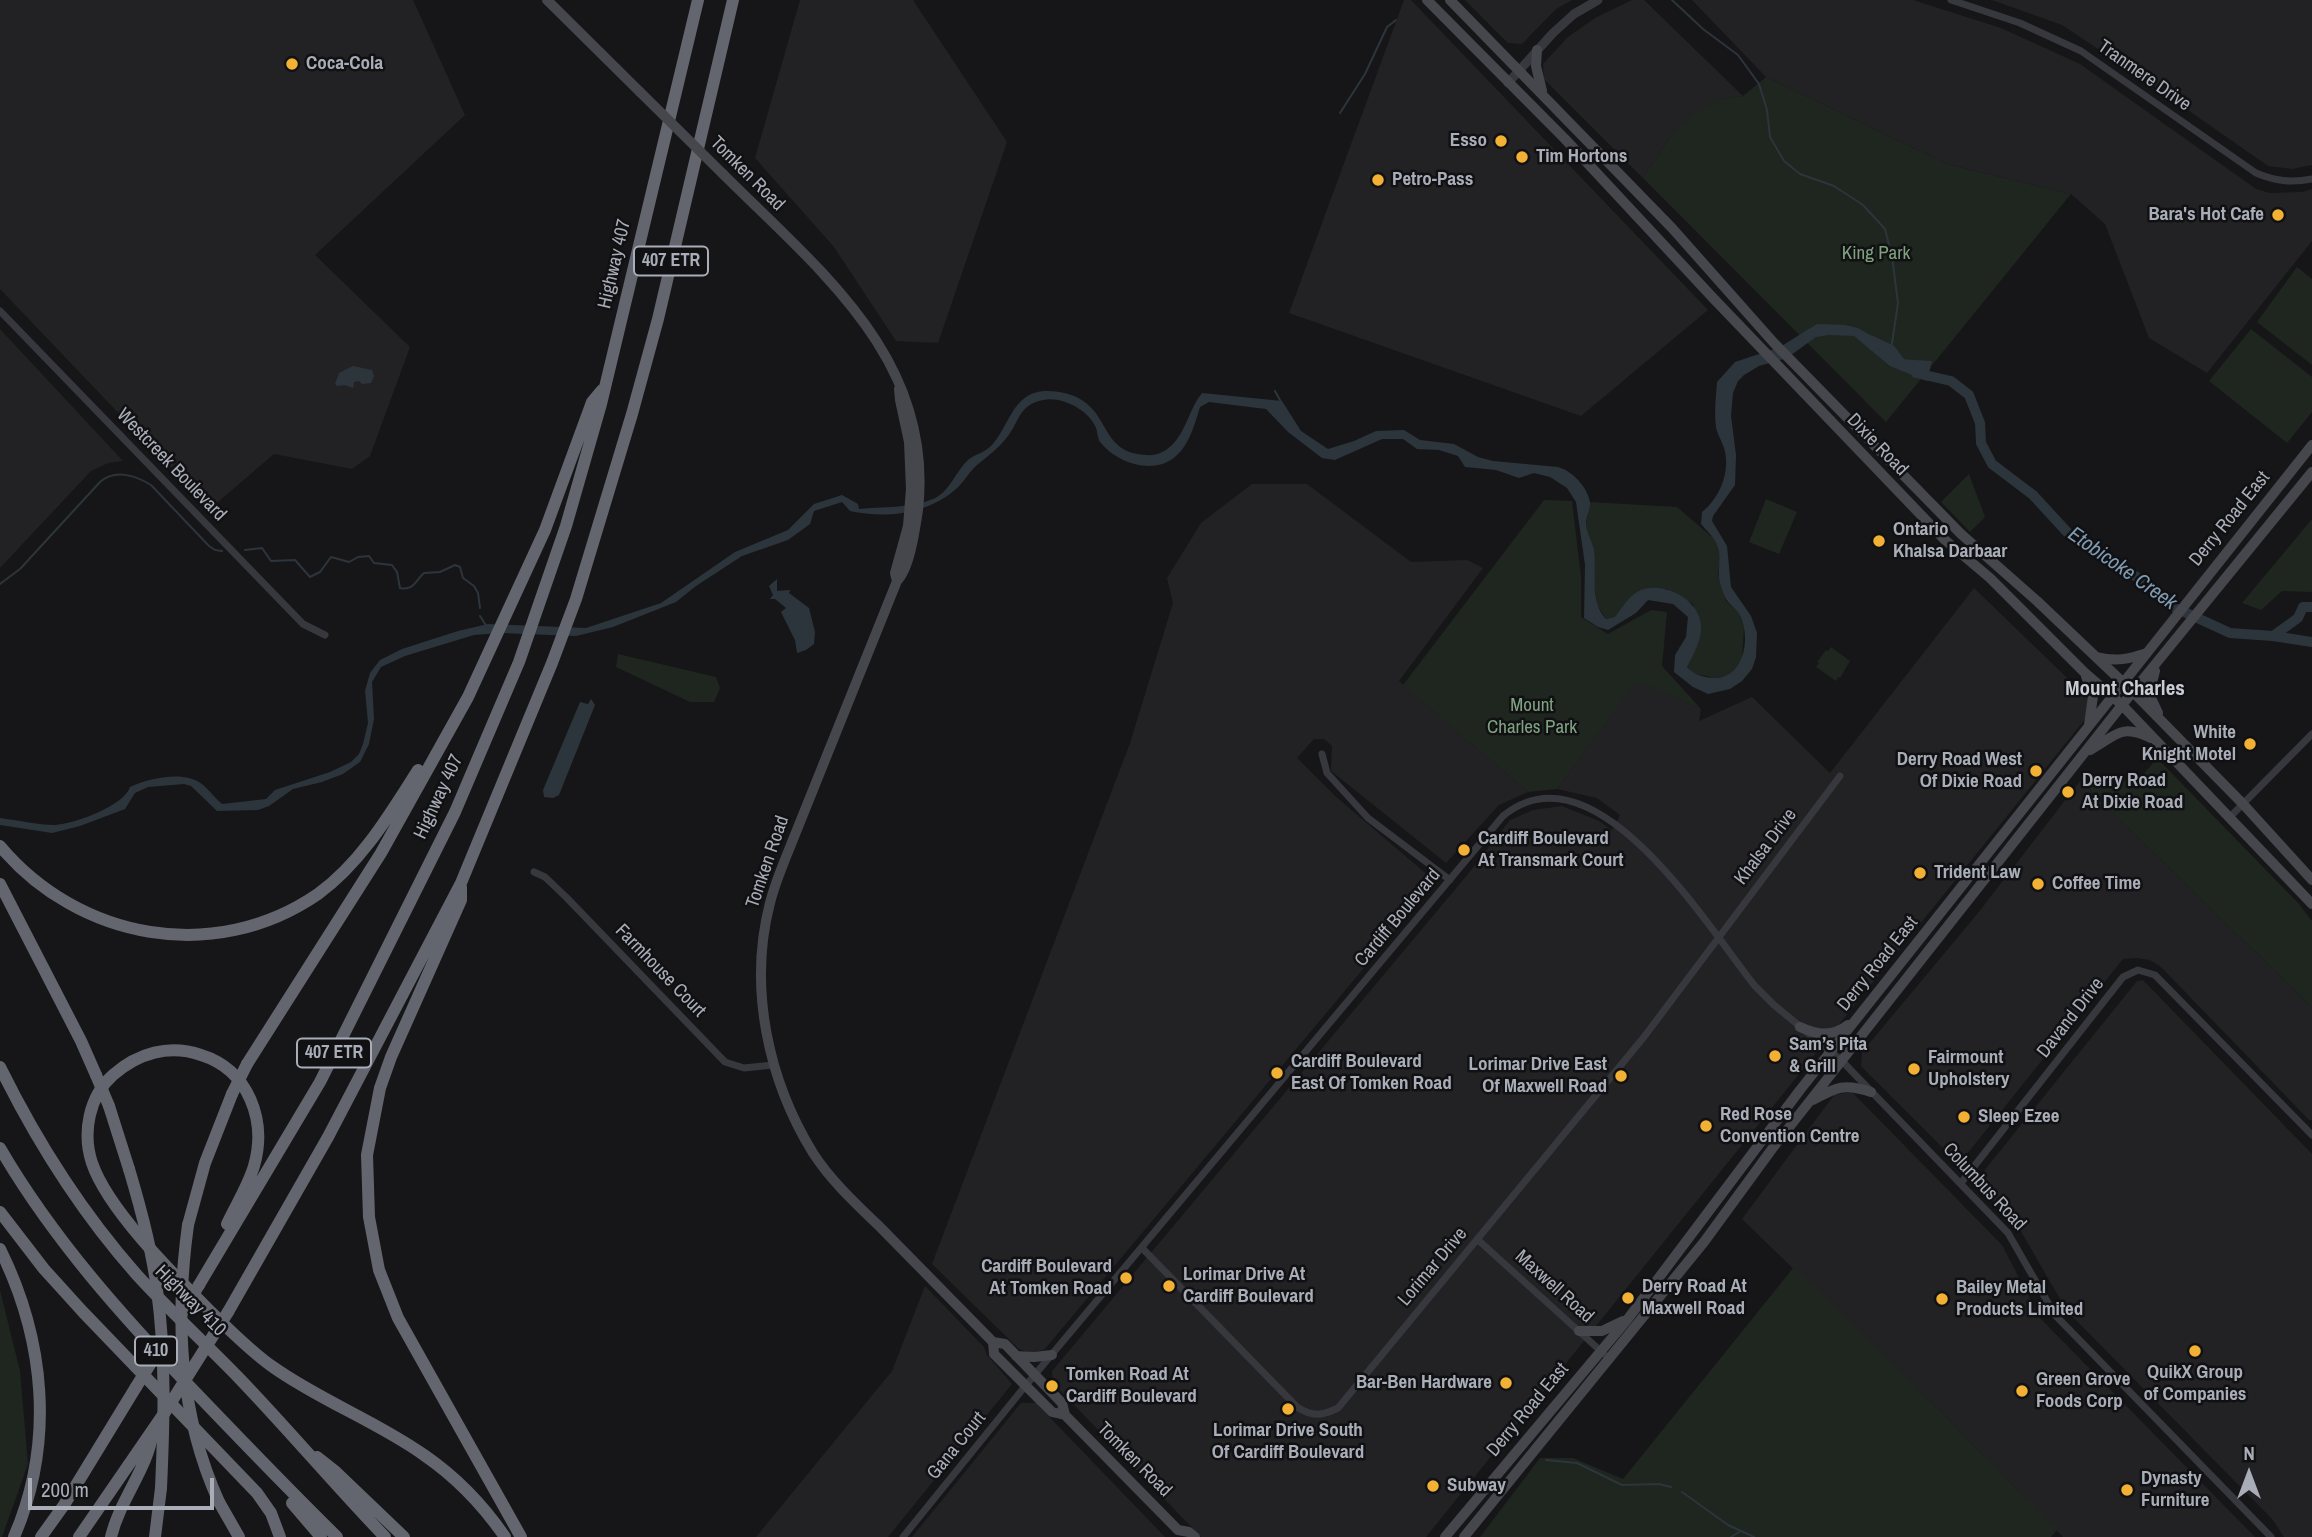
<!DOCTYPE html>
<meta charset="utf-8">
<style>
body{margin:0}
#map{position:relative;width:2312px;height:1537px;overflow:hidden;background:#161618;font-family:"Archivo Narrow",sans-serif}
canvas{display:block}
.north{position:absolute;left:2214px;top:1439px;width:70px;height:70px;-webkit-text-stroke:5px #111113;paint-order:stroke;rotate:0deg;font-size:19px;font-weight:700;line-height:28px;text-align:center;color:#a8adb8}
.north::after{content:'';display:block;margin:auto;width:24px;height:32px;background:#a8adb8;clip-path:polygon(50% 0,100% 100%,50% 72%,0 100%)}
.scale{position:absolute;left:28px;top:1478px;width:186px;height:32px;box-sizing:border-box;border:4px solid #a8adb8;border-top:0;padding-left:9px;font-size:21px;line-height:24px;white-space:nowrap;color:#a8adb8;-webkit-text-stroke:5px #111113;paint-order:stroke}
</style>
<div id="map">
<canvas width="2312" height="1537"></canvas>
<div class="north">N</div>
<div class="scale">200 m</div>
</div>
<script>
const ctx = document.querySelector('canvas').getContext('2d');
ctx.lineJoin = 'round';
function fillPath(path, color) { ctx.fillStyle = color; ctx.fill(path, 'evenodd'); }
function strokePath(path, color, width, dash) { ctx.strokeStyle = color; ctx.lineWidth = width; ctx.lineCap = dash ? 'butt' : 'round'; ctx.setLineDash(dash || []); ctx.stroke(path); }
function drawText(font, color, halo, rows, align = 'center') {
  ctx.font = font + ' "Archivo Narrow",sans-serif'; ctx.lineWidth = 5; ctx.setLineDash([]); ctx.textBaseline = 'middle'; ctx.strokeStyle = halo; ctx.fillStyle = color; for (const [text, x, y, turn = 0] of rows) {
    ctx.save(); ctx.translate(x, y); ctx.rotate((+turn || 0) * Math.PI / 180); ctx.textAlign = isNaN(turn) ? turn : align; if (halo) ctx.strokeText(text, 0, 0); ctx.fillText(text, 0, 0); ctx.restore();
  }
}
fillPath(new Path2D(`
 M 0,0 L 413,0 L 465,115 L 315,255 L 410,347 L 370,456 L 352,469 L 274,454 L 210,509 L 0,289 Z
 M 800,0 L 913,0 L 1007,142 L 938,343 L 896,341 L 834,247 L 755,158 Z
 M 1404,0 L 1411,0 L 1708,310 L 1581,416 L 1289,313 Z
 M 1465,0 L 1572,0 L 1556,9 L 1522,44 L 1508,43 Z
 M 1632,0 L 1644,0 L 1743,96 L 1722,99 L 1672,134 L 1643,178 L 1544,79 L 1543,64 L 1568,37 L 1595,18 Z
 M 1692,0 L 1913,0 L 2001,28 L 2080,64 L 2256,189 L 2270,193 L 2302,192 L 2312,189 L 2312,241 L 2207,373 L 2149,338 L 2105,224 L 2071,194 L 1947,164 L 1766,77 Z
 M 1992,0 L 2312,0 L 2312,165 L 2292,169 L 2268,166 L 2155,87 L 2062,25 Z
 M 0,329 L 123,461 L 108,463 L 91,471 L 0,568 Z
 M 1252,484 L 1307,484 L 1411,562 L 1467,560 L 1483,568 L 1399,681 L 1528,792 L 1499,805 L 1446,863 L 1331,771 L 1332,746 L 1324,739 L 1314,739 L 1297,758 L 1334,795 L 1430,877 L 1418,900 L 1389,938 L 1189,1177 L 1044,1350 L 1030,1353 L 1019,1349 L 932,1264 L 1130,743 L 1173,603 L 1167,578 L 1201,523 Z
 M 1974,588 L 2089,699 L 2086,718 L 1426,1537 L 1201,1537 L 1053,1383 L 1052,1371 L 1468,874 L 1510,820 L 1533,810 L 1562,806 L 1599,821 L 1612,830 L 1620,815 L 1597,798 L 1557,789 L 1637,680 L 1701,709 L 1699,721 L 1752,697 L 1830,773 Z
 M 2080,781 L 2312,1007 L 2312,1120 L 2309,1120 L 2161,967 L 2150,960 L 2137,958 L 2123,959 L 1959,1164 L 1861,1066 L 1862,1052 L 1978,913 Z
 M 2143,980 L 2312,1154 L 2312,1537 L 2284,1537 L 2273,1520 L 2067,1311 L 2019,1228 L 1975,1182 L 2137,981 Z
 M 1852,1092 L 2002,1245 L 2040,1318 L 2255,1537 L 2063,1537 L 1944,1415 L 1742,1219 L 1834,1095 Z
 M 925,1286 L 984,1347 L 987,1355 L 1012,1384 L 888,1537 L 756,1537 L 892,1371 Z
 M 1021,1403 L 1036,1403 L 1165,1537 L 912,1537 Z`), '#222225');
fillPath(new Path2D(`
 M 1766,77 L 1947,164 L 2071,194 L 1886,422 L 1643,178 L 1672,134 L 1696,112 L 1722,99 L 1743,96 Z
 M 2297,267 L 2312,279 L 2312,365 L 2257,322 Z
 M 2251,329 L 2312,377 L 2312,412 L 2287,443 L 2209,381 Z
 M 1969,474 L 1985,517 L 1970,532 L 1941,502 Z
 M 1766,499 L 1797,512 L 1779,554 L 1749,542 Z
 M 1544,500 L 1572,501 L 1581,577 L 1581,617 L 1608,634 L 1651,610 L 1667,612 L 1662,666 L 1701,709 L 1637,681 L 1557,789 L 1528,792 L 1403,685 Z
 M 1590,502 L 1677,507 L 1719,543 L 1721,558 L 1718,574 L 1726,601 L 1738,612 L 1744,627 L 1742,662 L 1735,672 L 1727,676 L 1715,678 L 1692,673 L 1687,667 L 1700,633 L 1693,604 L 1667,589 L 1635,593 L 1615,617 L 1606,619 L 1597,605 L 1586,524 Z
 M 2312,519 L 2312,592 L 2282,591 L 2261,610 L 2242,603 Z
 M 1831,647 L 1850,661 L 1840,678 L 1838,677 L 1836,681 L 1816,667 L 1819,663 L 1817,662 L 1826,650 L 1828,651 Z
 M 618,654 L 716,677 L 720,688 L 714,702 L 690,702 L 616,667 Z
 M 2157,758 L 2299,904 L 2312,921 L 2312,1007 L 2080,781 L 2138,781 Z
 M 1794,1267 L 1944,1415 L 2057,1530 L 2051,1537 L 1480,1537 L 1540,1458 L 1573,1458 L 1623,1479 Z
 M 0,1290 L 20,1371 L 28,1464 L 2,1537 L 0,1537 Z`), '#1e261f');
fillPath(new Path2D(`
 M 1817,324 L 1845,325 L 1858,328 L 1870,335 L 1899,359 L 1932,361 L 1927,381 L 1890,366 L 1854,336 L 1828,335 L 1816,337 L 1787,358 L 1759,366 L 1744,375 L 1738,381 L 1733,393 L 1731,416 L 1736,455 L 1735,485 L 1713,516 L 1712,521 L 1727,546 L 1731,587 L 1751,616 L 1757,633 L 1756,657 L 1752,669 L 1742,681 L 1730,689 L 1708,694 L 1693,687 L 1674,672 L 1675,655 L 1686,637 L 1688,617 L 1673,604 L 1648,600 L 1636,613 L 1608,630 L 1598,627 L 1584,618 L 1585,565 L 1576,502 L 1567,488 L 1550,477 L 1534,473 L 1519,478 L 1496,470 L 1465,467 L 1458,456 L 1439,450 L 1417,449 L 1403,439 L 1382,439 L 1335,460 L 1322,458 L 1288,432 L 1266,409 L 1209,402 L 1200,407 C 1195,423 1190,443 1177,455 C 1156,476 1118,464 1101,443 C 1097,439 1098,433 1096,428 C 1089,410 1062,396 1043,400 C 1019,405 1020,420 1008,436 C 999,448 989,455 977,465 C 969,472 964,482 956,489 C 928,514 886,519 850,511 L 842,502 L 814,511 L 810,524 L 788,540 L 742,556 L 696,586 L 676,602 L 613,627 L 576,636 L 500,633 L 474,635 L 405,656 L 381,667 L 372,682 L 374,719 L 369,744 L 360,762 L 343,774 L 322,782 L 293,789 L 269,806 L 258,810 L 217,811 L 191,786 L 184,784 L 148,787 L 135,793 L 125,809 L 80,826 L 52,833 L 0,825 L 0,818 C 17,820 37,825 55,825 C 74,824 124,806 130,787 C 149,778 184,770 202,784 C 209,790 215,798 222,804 L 266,799 L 275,790 L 330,772 L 351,762 L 359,754 L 363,744 L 368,723 L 365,691 L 370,673 L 380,660 L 402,649 L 458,631 L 488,624 L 586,628 L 661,603 L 735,552 L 788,530 L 814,504 L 842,495 L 858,504 L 859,509 C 882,507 911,508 933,499 C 949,493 956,471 968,460 C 975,454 984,453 991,446 C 1007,430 1012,397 1038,392 C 1049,389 1071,393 1080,399 C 1110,416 1102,452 1145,455 C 1157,456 1165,452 1173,444 C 1187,429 1189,409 1202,393 L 1282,401 L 1301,431 L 1328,449 L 1354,441 L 1376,431 L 1404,430 L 1420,440 L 1454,444 L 1478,457 L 1493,461 L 1558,467 C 1572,471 1587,486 1590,502 C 1591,508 1586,517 1586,523 C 1586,532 1592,541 1594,550 C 1597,573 1589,601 1606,619 L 1615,617 C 1621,610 1628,597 1637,592 C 1660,579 1699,598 1701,625 C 1702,640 1693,655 1687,667 C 1693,675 1706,678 1716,678 C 1746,677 1751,634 1739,614 C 1735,607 1728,604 1725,597 C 1722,590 1718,579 1719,571 C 1719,561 1721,554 1717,545 C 1714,537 1706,530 1701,524 L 1702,512 C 1720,498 1731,471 1724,448 C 1722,441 1717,434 1716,427 C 1714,412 1716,397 1717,382 L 1735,362 L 1780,347 Z
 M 353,366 L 372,370 L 374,376 L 371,383 L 362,384 L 359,381 L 354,382 L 353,388 L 345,385 L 337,386 L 335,384 L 339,373 Z
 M 777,579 L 777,591 L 790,590 L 789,593 L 809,608 L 815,632 L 814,644 L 806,650 L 797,653 L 795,640 L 781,612 L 786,608 L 775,599 L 770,599 L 773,595 L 769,586 Z
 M 591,699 L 595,705 L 559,795 L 553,798 L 544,797 L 543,790 L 580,702 L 588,704 Z`), '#2c353c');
strokePath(new Path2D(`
 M 1672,0 L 1703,29 L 1738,55 L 1759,84 L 1767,110 L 1770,137 L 1784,161 L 1800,174 L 1834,186 L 1863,205 L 1885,229 L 1892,257 L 1898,303 L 1891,350
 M 1340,113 L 1365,74 L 1387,27 L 1396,20
 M 1275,391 L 1281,402
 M 245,550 L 262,548 L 271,561 L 295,560 L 310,577 L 320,572 L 331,557 L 349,562 L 358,557 L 369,556 L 374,563 L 392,565 L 397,572 L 400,588 C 414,591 415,581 424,573 L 440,572 L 455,565 L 460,567 L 463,578 L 474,586 L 478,593 L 480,608
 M 0,584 L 20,569 L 100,482 C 115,469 135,475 151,485 L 209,546 L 215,550 L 222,551
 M 480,616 L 487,627
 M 1546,1460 L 1577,1463 L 1622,1485 L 1659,1484 L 1671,1487
 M 1682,1492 L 1728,1525 L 1754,1537
 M 1731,1537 L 1739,1532`), '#2c353c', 2);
strokePath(new Path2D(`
 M 1870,340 L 1891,350 L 1903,366
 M 1916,373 L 1951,381 L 1969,395 L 1980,423 L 1981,443 L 1992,464 L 2033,495 L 2067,532 L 2155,589 L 2169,605 L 2230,633 L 2273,636 L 2312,642
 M 2273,636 L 2298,618 L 2303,607 L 2312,607`), '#2c353c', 10);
strokePath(new Path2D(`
 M 1951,0 L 2020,23 L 2081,51 L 2256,173 C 2275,181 2291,183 2312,179
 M 0,311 L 303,624 L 325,635
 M 1322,754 L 1327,773 L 1368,818 L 1450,880
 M 2230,817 L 2312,734
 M 534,872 L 545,877 L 566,897 L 725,1062 L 744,1068 L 773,1065
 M 1961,1183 L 2123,977 L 2138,970 L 2155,975 L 2312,1135
 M 1477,1239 L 1604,1354
 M 1143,1249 L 1297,1407 C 1312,1417 1322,1416 1338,1408 L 1644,1037 L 1840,776
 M 903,1537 L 1022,1390 L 1503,816 C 1595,740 1708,928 1755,986 L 1774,1005 L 1841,1060 L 2008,1233 L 2055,1315 L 2271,1537`), '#37383d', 7);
strokePath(new Path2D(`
 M 1508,83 L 1553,33 L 1574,14 L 1598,0`), '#37383d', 9);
strokePath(new Path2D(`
 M 547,0 L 640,92
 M 1427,0 L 1565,139 L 1714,299 L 1945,540 L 1990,578 L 2084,672 L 2122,705 L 2312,904
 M 1450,0 L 1672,228 L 1774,343 L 1961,534 L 2037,601 L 2134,693 L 2243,804 L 2312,880
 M 1537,50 L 1536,66 L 1542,91
 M 723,174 C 819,270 935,359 918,510 C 915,529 910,568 897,581 L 786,857 C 780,872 774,887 770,903 C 748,987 768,1080 813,1153 C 831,1181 857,1205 881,1228 C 918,1266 956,1304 993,1342 L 1005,1344 L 1062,1403 L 1065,1415
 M 897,581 L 895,573 L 908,526 L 911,489 L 909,442 L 900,400 L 899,389
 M 2097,657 C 2116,662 2129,659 2147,653
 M 2155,671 L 2149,694 L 2158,713
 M 2086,676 L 2093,696 L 2089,725
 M 2090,750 C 2116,736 2120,723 2151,738
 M 1800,1027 C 1817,1035 1833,1037 1848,1025
 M 1813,1100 C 1836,1087 1845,1083 1871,1092
 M 1579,1331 L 1602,1331 L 1623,1321
 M 993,1342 L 994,1354 L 1052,1412 L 1065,1415 L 1178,1530 L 1189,1532 L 1195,1537
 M 1016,1356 L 1034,1357 L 1052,1355
 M 1445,1537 L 1627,1320 L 1800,1090 L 2312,445
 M 1464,1537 L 1704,1242 L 1772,1149 L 2122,705 L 2312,472`), '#45474d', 10);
strokePath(new Path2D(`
 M 0,846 C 79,940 215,965 318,894 C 361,863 390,814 418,770
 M 0,884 L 81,1041 L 96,1075
 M 461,887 L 461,900 L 391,1057 L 380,1088 L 367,1155 L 369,1217 L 379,1270 L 398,1318 L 521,1537
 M 247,1064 L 381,853 L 468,697 L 545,530 L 592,402 L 602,390
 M 0,1067 C 36,1140 83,1214 137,1275 C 169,1310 205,1343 238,1377 C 288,1429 335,1485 385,1537
 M 109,1106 L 129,1169
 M 0,1148 C 53,1239 123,1317 196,1393 C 242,1441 289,1490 337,1537
 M 0,1212 L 44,1269 L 83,1312 L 257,1493 L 271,1513 L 280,1537
 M 227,1224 C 236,1205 248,1186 254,1166 C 267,1121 249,1070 201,1055 C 169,1044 138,1053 113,1075 C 89,1096 82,1133 92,1163 C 108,1210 174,1275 210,1311 C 230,1330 250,1351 273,1367 C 321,1401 376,1421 424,1455 C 456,1477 483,1505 505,1537
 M 188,1225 L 205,1163 L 232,1094
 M 0,1249 C 45,1340 55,1442 14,1537
 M 199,1285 L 320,1082 L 455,812 L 519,662 L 566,526 L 601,404 L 698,0
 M 228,1312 L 328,1137 L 461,883 L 552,663 L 576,599 L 632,414 L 658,319 L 733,0
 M 317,1457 L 336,1472 L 404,1537
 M 219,1502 L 239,1537
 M 292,1503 L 321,1537
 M 41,1537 L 64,1505 L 136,1387
 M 79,1537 L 165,1412
 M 111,1537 C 120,1499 148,1469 153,1431
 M 155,1537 L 161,1488`), '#63666e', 12);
strokePath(new Path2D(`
 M 640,92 L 723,174`), '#45474d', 10);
strokePath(new Path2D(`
 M 96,1075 L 109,1106
 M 232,1094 L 247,1064
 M 129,1169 C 141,1209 152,1249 157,1290 C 166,1356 164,1422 161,1488
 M 188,1225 C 175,1320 179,1414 219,1502
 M 181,1315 L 199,1285
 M 136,1387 L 162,1345
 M 165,1412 L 228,1312`), '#63666e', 12);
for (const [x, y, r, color] of [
 [292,64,7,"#f2b134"],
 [1501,141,7,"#f2b134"],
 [1522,157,7,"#f2b134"],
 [1378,180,7,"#f2b134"],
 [2278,215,7,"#f2b134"],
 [1879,541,7,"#f2b134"],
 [2250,744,7,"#f2b134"],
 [2036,771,7,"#f2b134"],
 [2068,792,7,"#f2b134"],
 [1464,850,7,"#f2b134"],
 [1920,873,7,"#f2b134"],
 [2038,884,7,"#f2b134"],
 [1775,1056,7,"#f2b134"],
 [1914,1069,7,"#f2b134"],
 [1277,1073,7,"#f2b134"],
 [1621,1076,7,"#f2b134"],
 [1964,1117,7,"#f2b134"],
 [1706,1126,7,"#f2b134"],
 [1126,1278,7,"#f2b134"],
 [1169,1286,7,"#f2b134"],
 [1628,1298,7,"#f2b134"],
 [1942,1299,7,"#f2b134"],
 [2195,1351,7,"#f2b134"],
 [1506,1383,7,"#f2b134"],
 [1052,1386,7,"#f2b134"],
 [2022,1391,7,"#f2b134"],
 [1288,1409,7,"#f2b134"],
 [1433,1486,7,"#f2b134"],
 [2127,1490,7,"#f2b134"]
]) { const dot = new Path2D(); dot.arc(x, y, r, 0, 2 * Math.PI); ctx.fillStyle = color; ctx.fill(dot); strokePath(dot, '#111113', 2.5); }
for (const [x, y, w] of [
 [671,261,74],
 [334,1053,74],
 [156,1351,42]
]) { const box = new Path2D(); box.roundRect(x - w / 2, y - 14.5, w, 29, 5); ctx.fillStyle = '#111113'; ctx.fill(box); strokePath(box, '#a8adb8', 2); }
drawText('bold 18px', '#a8adb8', null, [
 ["407 ETR",671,261],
 ["407 ETR",334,1053],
 ["410",156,1351]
]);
drawText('bold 19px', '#a8adb8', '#111113', [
 ["Coca-Cola",306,64],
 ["Esso",1487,141,"right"],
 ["Tim Hortons",1536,157],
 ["Petro-Pass",1392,180],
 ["Bara's Hot Cafe",2264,215,"right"],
 ["Ontario",1893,530],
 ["Khalsa Darbaar",1893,552],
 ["White",2236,733,"right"],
 ["Knight Motel",2236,755,"right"],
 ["Derry Road West",2022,760,"right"],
 ["Of Dixie Road",2022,782,"right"],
 ["Derry Road",2082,781],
 ["At Dixie Road",2082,803],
 ["Cardiff Boulevard",1478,839],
 ["At Transmark Court",1478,861],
 ["Trident Law",1934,873],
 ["Coffee Time",2052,884],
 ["Sam’s Pita",1789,1045],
 ["& Grill",1789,1067],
 ["Fairmount",1928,1058],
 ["Upholstery",1928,1080],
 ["Cardiff Boulevard",1291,1062],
 ["East Of Tomken Road",1291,1084],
 ["Lorimar Drive East",1607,1065,"right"],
 ["Of Maxwell Road",1607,1087,"right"],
 ["Red Rose",1720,1115],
 ["Convention Centre",1720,1137],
 ["Sleep Ezee",1978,1117],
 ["Cardiff Boulevard",1112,1267,"right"],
 ["At Tomken Road",1112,1289,"right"],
 ["Lorimar Drive At",1183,1275],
 ["Cardiff Boulevard",1183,1297],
 ["Derry Road At",1642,1287],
 ["Maxwell Road",1642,1309],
 ["Bailey Metal",1956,1288],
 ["Products Limited",1956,1310],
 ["QuikX Group",2195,1373,"center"],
 ["of Companies",2195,1395,"center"],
 ["Tomken Road At",1066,1375],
 ["Cardiff Boulevard",1066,1397],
 ["Green Grove",2036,1380],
 ["Foods Corp",2036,1402],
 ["Bar-Ben Hardware",1492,1383,"right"],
 ["Lorimar Drive South",1288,1431,"center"],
 ["Of Cardiff Boulevard",1288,1453,"center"],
 ["Dynasty",2141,1479],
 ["Furniture",2141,1501],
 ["Subway",1447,1486]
], 'left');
drawText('19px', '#a8adb8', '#111113', [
 ["Tranmere Drive",2144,76,35],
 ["Tomken Road",747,174,45],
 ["Highway 407",615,264,-77],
 ["Dixie Road",1877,445,46],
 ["Westcreek Boulevard",171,465,46],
 ["Derry Road East",2230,519,-51],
 ["Highway 407",439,797,-65],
 ["Khalsa Drive",1766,847,-53],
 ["Tomken Road",768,862,-71],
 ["Cardiff Boulevard",1398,918,-50],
 ["Derry Road East",1878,964,-51],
 ["Farmhouse Court",660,971,46],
 ["Davand Drive",2071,1018,-52],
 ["Columbus Road",1984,1187,47],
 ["Lorimar Drive",1433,1267,-50],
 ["Maxwell Road",1554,1287,42],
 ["Highway 410",190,1301,45],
 ["Derry Road East",1528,1410,-50],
 ["Gana Court",957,1446,-51],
 ["Tomken Road",1134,1460,45]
]);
drawText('19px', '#7fa381', '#111113', [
 ["King Park",1876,254],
 ["Mount",1532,706],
 ["Charles Park",1532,728]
]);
drawText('italic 21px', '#7f9bb3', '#111113', [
 ["Etobicoke Creek",2122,569,35]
]);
drawText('bold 21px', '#c9ccd4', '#111113', [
 ["Mount Charles",2125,689]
]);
</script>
